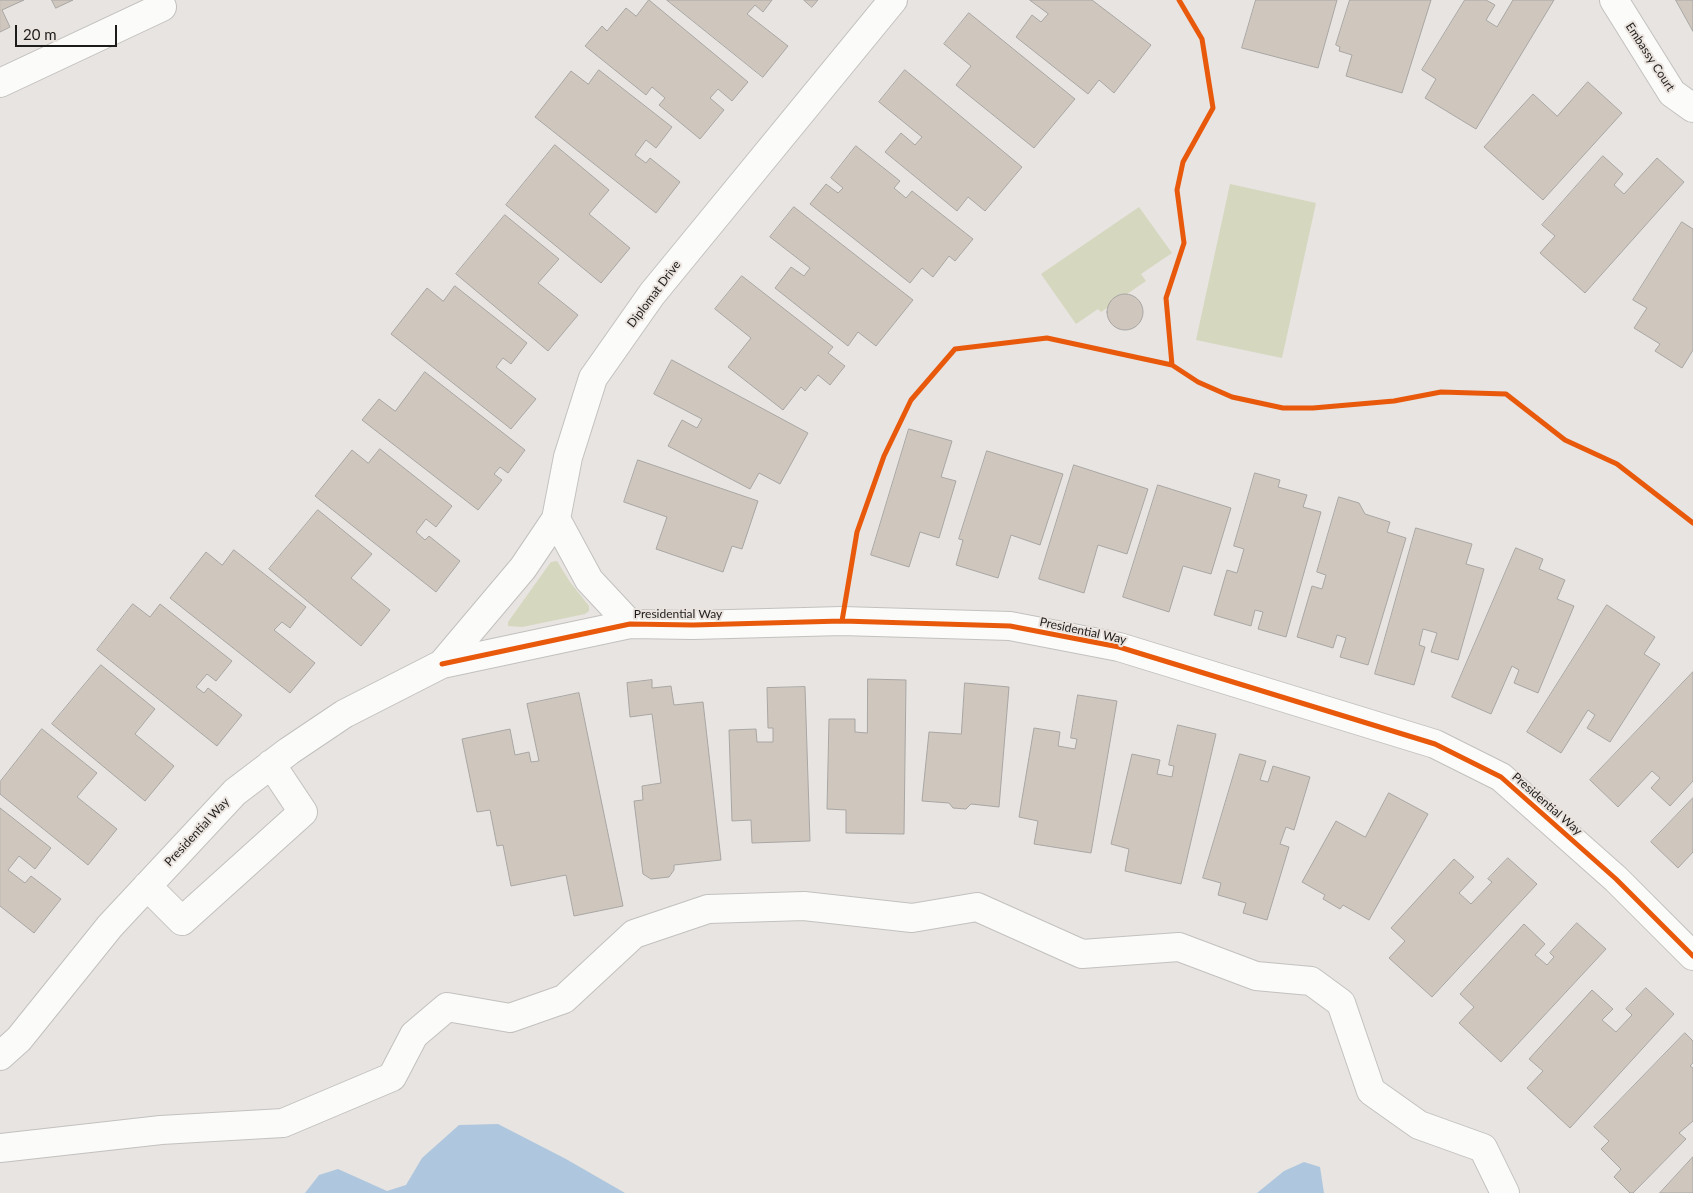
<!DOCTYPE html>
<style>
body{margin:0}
#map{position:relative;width:1693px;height:1193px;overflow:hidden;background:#e7e4e1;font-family:Lato,sans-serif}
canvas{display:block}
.scale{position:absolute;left:15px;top:25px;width:102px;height:22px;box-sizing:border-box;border:2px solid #1e1c1a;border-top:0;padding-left:6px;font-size:15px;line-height:18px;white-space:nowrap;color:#1e1c1a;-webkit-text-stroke:4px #eae3de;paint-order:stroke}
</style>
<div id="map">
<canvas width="1693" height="1193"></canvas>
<div class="scale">20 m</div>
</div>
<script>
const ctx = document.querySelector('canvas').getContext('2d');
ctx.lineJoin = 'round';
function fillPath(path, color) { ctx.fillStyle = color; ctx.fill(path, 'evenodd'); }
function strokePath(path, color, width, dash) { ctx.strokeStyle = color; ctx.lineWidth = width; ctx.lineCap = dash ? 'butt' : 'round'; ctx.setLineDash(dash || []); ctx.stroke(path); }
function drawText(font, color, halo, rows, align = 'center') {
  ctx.font = font + ' Lato,sans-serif'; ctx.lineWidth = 4; ctx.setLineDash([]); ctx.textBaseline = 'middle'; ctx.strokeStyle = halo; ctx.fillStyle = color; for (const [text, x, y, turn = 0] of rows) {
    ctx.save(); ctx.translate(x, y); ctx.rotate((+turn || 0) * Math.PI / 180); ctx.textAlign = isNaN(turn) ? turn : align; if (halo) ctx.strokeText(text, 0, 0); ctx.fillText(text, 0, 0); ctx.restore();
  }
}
fillPath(new Path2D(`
 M 1230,184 L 1316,203 L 1282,358 L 1196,340 Z
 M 1139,207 L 1172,253 L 1141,274 L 1146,281 L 1101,312 L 1098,309 L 1076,324 L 1041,274 Z
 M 557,561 L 570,582 L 589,606 L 589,611 L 585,614 L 522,627 L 508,626 L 508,622 L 548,566 L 551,562 Z`), '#d6d7bf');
fillPath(new Path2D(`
 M 498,1124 L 566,1159 L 625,1193 L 305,1193 L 319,1175 L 338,1169 L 387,1191 L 406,1185 L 422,1158 L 459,1125 Z
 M 1304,1162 L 1320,1167 L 1324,1193 L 1257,1193 L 1284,1171 Z`), '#aec7de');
const building = new Path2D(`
 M 0,0 L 24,0 L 2,10 L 10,27 L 0,32 Z
 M 52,0 L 73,0 L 56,8 Z
 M 649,0 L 748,82 L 732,101 L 718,89 L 710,98 L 724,110 L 700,139 L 659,105 L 665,98 L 652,87 L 646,95 L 585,46 L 602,26 L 607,31 L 626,8 L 636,16 Z
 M 667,0 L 772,0 L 763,12 L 755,5 L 747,14 L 788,46 L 763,77 Z
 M 804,0 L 818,0 L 812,7 Z
 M 1030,0 L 1092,0 L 1151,45 L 1114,93 L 1099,80 L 1088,94 L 1016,37 L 1032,15 L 1041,22 L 1048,14 Z
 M 1256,0 L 1337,0 L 1318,68 L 1242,48 Z
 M 1350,0 L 1431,0 L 1402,93 L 1346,76 L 1352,55 L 1339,51 L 1340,47 L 1336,45 Z
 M 1465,0 L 1486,0 L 1495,5 L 1486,20 L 1497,27 L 1513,0 L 1554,0 L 1476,129 L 1425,98 L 1436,79 L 1422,70 Z
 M 1676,0 L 1693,0 L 1693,31 Z
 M 969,13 L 1075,99 L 1034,148 L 956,85 L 971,66 L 944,44 Z
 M 599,70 L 672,127 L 656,148 L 646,140 L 635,155 L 646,163 L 650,158 L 680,182 L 656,213 L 535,117 L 571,71 L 588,84 Z
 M 905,70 L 1022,167 L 985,211 L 968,197 L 957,211 L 885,152 L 901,133 L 915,145 L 922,137 L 879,102 Z
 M 1588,82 L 1622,113 L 1543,200 L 1484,147 L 1533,94 L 1557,116 Z
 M 555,145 L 609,190 L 589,214 L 630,248 L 601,283 L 506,205 Z
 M 856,146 L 900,181 L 894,188 L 906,198 L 912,191 L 973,239 L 955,261 L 949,256 L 933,277 L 922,268 L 910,283 L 810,204 L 826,184 L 838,193 L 843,188 L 831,178 Z
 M 1603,156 L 1623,174 L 1614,185 L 1624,194 L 1657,158 L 1684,182 L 1585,293 L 1540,253 L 1555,236 L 1542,225 Z
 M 794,207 L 913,300 L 876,346 L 858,332 L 848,346 L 775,288 L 791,267 L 804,276 L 810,268 L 770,237 Z
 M 505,215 L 559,259 L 538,283 L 578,315 L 548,351 L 456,274 Z
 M 1682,222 L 1693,229 L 1693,350 L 1682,368 L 1655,351 L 1660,344 L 1634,328 L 1647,308 L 1633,300 Z
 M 742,276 L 833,347 L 828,353 L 845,366 L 830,385 L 818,375 L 805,391 L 801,387 L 783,410 L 728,367 L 751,338 L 715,309 Z
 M 455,286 L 527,343 L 511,364 L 503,358 L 496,367 L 536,399 L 511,429 L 391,334 L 427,288 L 443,301 Z
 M1107 312a18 18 0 1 1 36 0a18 18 0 1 1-36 0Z
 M 672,360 L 808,433 L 780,484 L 759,473 L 750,489 L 668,446 L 682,420 L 697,428 L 702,419 L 654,394 Z
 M 425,372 L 525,450 L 508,473 L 500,467 L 494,474 L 502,480 L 478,510 L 362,420 L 379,399 L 395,411 Z
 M 909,429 L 952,441 L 941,477 L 956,481 L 939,538 L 920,532 L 909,567 L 871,555 Z
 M 380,449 L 452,506 L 436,527 L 426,519 L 416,532 L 425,540 L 429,536 L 460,561 L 436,592 L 315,496 L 352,450 L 368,463 Z
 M 987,451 L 1063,474 L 1040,545 L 1011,535 L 998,578 L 956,565 L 963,540 L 959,539 Z
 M 638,460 L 758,501 L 742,549 L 732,546 L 723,572 L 656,549 L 667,517 L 624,502 Z
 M 1074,465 L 1148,489 L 1127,554 L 1098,545 L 1084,593 L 1039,579 Z
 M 1255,473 L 1280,480 L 1278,487 L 1307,495 L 1303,507 L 1321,512 L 1286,637 L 1258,629 L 1263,612 L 1255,610 L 1251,626 L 1214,615 L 1227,570 L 1237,573 L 1244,549 L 1234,546 Z
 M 1158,485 L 1231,508 L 1211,574 L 1183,566 L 1169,612 L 1123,597 Z
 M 1339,497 L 1359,503 L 1365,514 L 1390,522 L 1387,532 L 1406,538 L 1368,665 L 1340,657 L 1346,638 L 1337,635 L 1333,648 L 1297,637 L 1312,586 L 1322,589 L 1326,575 L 1317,572 Z
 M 318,510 L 372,554 L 351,578 L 390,610 L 361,646 L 269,569 Z
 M 1416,528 L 1472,544 L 1466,564 L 1484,569 L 1458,660 L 1431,652 L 1437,633 L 1423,629 L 1419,645 L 1425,647 L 1414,685 L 1375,674 Z
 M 1516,548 L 1543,559 L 1539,569 L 1565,580 L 1557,599 L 1574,606 L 1538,693 L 1514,683 L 1519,670 L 1512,666 L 1491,714 L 1452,697 Z
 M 234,550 L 306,607 L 290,628 L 282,622 L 274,630 L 315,663 L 290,693 L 170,598 L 206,552 L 222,565 Z
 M 133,604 L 150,617 L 160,604 L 232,661 L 216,681 L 207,674 L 196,687 L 204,693 L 208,688 L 242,715 L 217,746 L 97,650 Z
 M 1607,605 L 1655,637 L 1644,654 L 1660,664 L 1610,742 L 1587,728 L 1595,715 L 1588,710 L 1561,753 L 1527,732 Z
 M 101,665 L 155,709 L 135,734 L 174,766 L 145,801 L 52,724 Z
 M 1693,672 L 1693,781 L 1670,806 L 1651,788 L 1660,778 L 1652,771 L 1618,807 L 1590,780 Z
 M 868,679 L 906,680 L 904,834 L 846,833 L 846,810 L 827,809 L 829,719 L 855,719 L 855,732 L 867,733 Z
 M 652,680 L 652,688 L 671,686 L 674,705 L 703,702 L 721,860 L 674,865 L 674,870 L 669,877 L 651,879 L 643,874 L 634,801 L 643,800 L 642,786 L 661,783 L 652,714 L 630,717 L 627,683 Z
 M 965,683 L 1009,687 L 999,807 L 971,804 L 966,809 L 953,808 L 949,803 L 922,801 L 929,732 L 961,734 Z
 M 805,687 L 810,841 L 752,843 L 751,820 L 732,821 L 729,730 L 756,729 L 757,742 L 773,742 L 773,728 L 768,728 L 767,688 Z
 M 579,693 L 623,906 L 574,916 L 566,875 L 511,886 L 503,845 L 497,846 L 490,810 L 477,812 L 462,739 L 510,729 L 515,755 L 529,752 L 531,762 L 539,761 L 527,704 Z
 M 1078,695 L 1117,701 L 1091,853 L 1034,844 L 1038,821 L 1019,817 L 1034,728 L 1060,732 L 1058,746 L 1075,749 L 1077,739 L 1071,738 Z
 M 1178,725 L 1216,734 L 1181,884 L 1125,871 L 1129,849 L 1111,844 L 1132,754 L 1160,760 L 1157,774 L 1172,777 L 1174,766 L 1169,765 Z
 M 42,729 L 97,773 L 77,797 L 117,829 L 88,865 L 0,794 L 0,782 Z
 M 1240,754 L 1266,761 L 1260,780 L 1268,782 L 1273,766 L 1310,777 L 1294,830 L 1286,827 L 1280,844 L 1289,847 L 1267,920 L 1243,913 L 1246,903 L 1218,895 L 1221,883 L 1203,878 Z
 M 1389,793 L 1428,814 L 1369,920 L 1343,905 L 1340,909 L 1323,899 L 1325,895 L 1302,882 L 1336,821 L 1365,837 Z
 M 1693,798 L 1693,852 L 1678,868 L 1651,842 Z
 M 0,808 L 51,848 L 35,869 L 19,856 L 8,870 L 25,883 L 31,876 L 61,899 L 34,933 L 0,906 Z
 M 1508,858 L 1537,884 L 1432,997 L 1389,958 L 1405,941 L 1391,928 L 1454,859 L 1474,877 L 1459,893 L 1471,904 L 1492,882 L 1488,879 Z
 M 1577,923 L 1606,949 L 1501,1062 L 1459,1023 L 1474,1007 L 1460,994 L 1524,924 L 1545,944 L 1535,955 L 1547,965 L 1554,957 L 1550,953 Z
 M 1646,988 L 1674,1014 L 1570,1128 L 1527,1088 L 1543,1071 L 1529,1059 L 1592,990 L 1613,1009 L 1602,1020 L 1616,1032 L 1632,1015 L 1626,1009 Z
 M 1685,1033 L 1693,1041 L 1693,1063 L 1690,1066 L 1693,1068 L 1693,1121 L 1679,1133 L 1686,1139 L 1633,1193 L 1630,1193 L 1614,1177 L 1621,1169 L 1601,1149 L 1609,1141 L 1594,1127 Z
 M 1693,1157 L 1693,1193 L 1660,1193 Z`);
fillPath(building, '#cfc6be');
strokePath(building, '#a8a6a3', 1);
const minor = new Path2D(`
 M 1614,0 L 1672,93 L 1693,108
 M 0,83 L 162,7
 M 630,624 L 589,580 L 556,519 L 568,457 L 593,378 L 652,294 L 893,0
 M 442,664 L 630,624 L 693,625 L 842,621 L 1010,626 L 1119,647 L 1435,744 L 1501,777 L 1616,879 L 1693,956
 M 147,886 L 182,921 L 303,812 L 271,764
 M 0,1056 L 19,1039 L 110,926 L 235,792 L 289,751 L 344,714 L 442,664 L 523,568 L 556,519
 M 0,1148 L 161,1130 L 283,1123 L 392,1077 L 414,1035 L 447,1007 L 510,1018 L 564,999 L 634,934 L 708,909 L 804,906 L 912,918 L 977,907 L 1082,954 L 1179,947 L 1256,976 L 1311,981 L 1341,1003 L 1371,1091 L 1419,1125 L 1483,1148 L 1505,1193`);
strokePath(minor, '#c3c1bf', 30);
strokePath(minor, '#fbfbfa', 28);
strokePath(new Path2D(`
 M 1172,365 L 1166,298 L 1184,243 L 1177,190 L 1183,162 L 1213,108 L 1202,39 L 1179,0
 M 842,621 L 857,532 L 884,456 L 911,400 L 955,349 L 1047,338 L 1172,365 L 1198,382 L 1232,397 L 1283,408 L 1313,408 L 1394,401 L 1441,392 L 1506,394 L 1565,440 L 1617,464 L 1693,523
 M 442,664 L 630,624 L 693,625 L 842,621 L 1010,626 L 1119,647 L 1435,744 L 1501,777 L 1616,879 L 1693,956`), '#e8590c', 5);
drawText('12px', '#1e1c1a', '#eae3de', [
 ["Embassy Court",1650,57,57],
 ["Diplomat Drive",654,294,-53],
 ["Presidential Way",678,614],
 ["Presidential Way",1083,631,12],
 ["Presidential Way",1547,804,41],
 ["Presidential Way",197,832,-47]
]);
</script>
